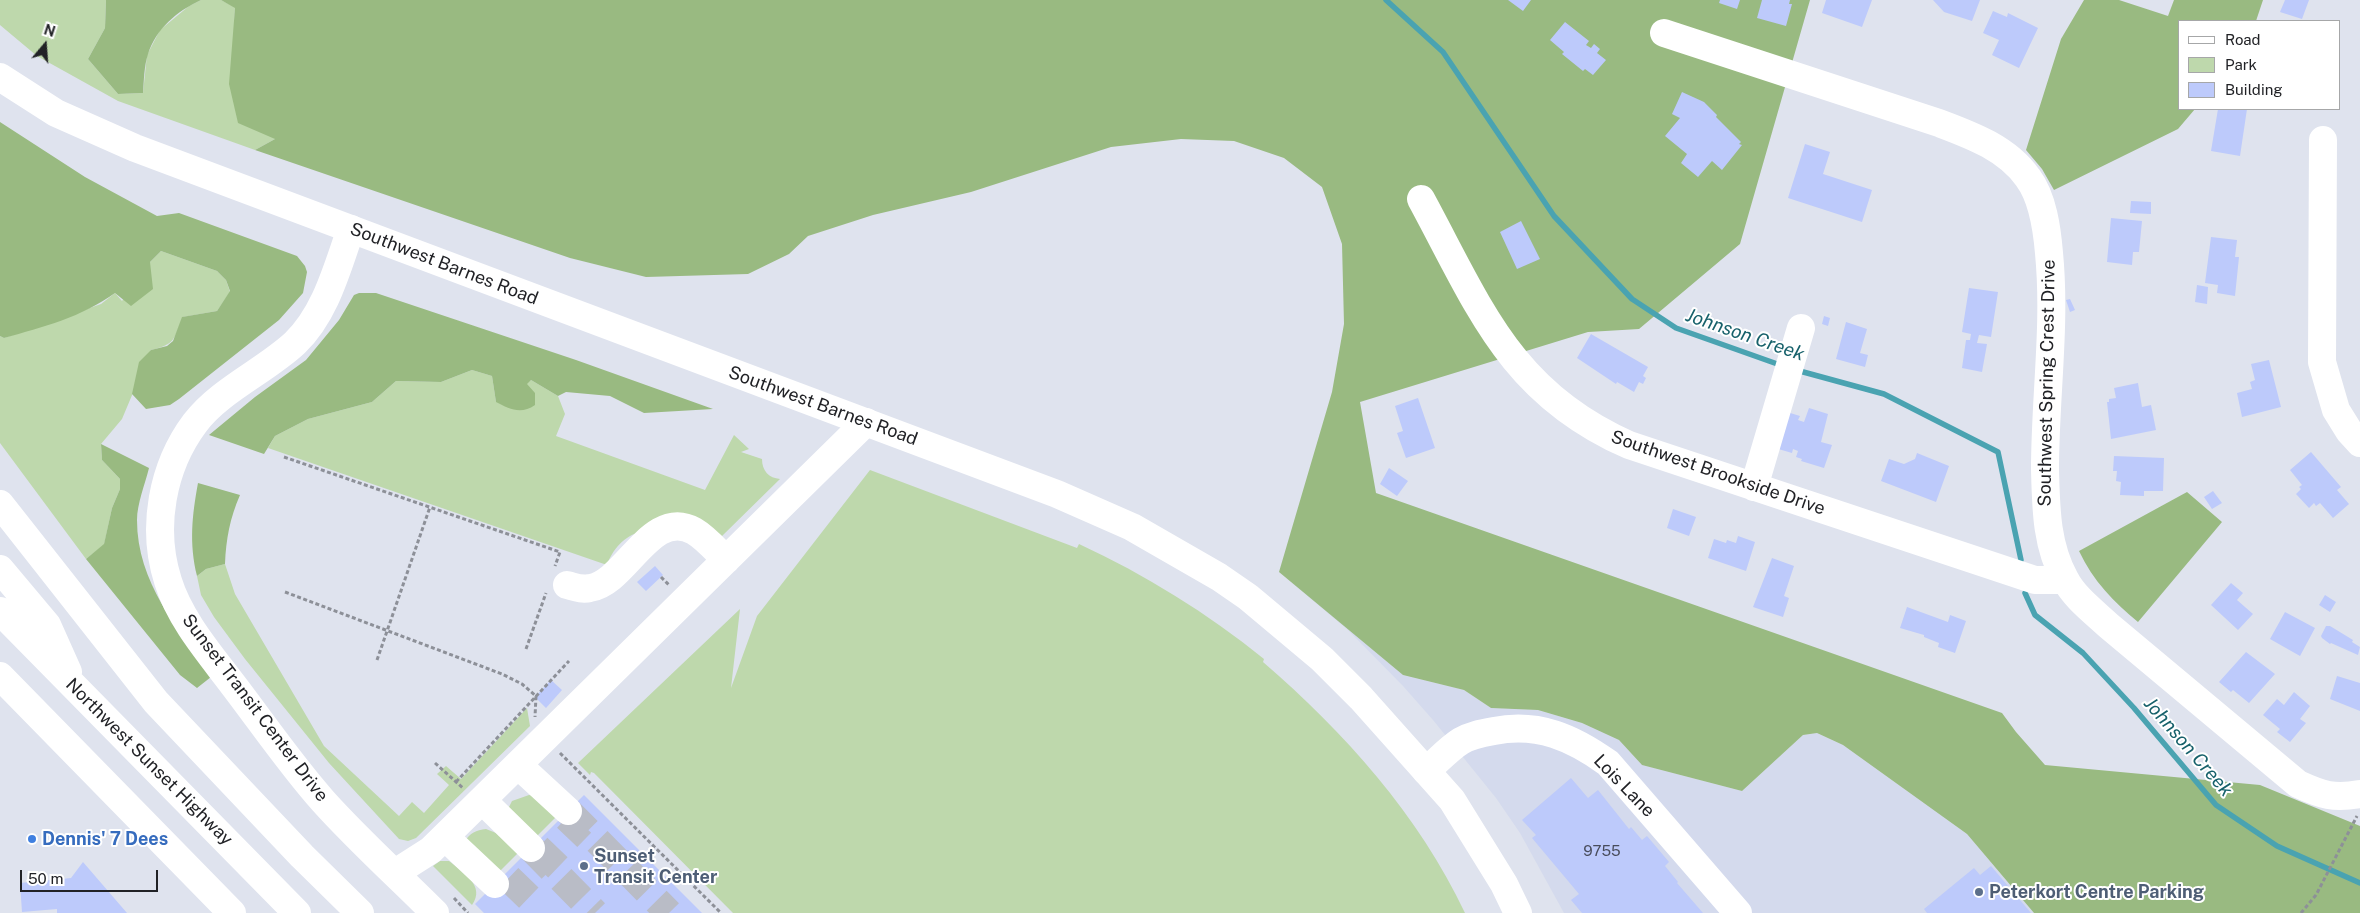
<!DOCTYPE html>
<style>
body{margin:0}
#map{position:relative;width:2360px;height:913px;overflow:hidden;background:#dfe3ee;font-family:"Public Sans",sans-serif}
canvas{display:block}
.legend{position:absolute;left:2178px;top:20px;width:162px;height:90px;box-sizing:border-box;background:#fff;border:1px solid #a6a7a8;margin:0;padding:6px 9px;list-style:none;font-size:15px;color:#212226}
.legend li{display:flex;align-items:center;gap:10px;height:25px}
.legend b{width:25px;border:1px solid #a6a7a8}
.north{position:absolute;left:20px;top:20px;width:50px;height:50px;-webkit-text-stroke:4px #fff;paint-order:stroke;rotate:18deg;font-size:14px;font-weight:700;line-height:20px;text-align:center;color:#212226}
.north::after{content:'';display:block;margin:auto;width:18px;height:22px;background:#212226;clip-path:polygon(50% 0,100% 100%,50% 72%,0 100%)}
.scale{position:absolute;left:20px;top:870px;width:138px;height:22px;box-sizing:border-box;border:2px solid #212226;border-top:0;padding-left:6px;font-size:15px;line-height:18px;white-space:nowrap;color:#212226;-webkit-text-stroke:4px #fff;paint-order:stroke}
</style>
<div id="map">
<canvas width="2360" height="913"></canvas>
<ul class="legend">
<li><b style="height:6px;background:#fff"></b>Road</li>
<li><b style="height:14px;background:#bed8ac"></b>Park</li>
<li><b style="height:14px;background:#bdcafb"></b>Building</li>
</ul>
<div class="north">N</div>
<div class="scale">50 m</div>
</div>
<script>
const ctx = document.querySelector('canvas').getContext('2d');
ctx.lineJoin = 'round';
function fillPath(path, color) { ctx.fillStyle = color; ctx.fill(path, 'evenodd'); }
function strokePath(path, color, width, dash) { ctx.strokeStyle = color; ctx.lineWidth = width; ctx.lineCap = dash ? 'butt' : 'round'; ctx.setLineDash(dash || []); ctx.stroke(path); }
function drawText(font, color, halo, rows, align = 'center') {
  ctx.font = font + ' "Public Sans",sans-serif'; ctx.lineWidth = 4; ctx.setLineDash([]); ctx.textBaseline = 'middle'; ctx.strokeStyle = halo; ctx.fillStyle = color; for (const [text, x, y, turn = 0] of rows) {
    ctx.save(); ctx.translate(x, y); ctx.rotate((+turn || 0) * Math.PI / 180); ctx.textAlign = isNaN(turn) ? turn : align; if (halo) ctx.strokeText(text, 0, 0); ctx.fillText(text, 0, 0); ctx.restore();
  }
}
fillPath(new Path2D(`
 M 1279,572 L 1403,675 L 1464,690 L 1491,708 L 1538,710 L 1582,723 L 1619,740 L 1642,765 L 1742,791 L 1803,735 L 1817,733 L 1843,745 L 1967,834 L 2034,913 L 1564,913 L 1520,833 L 1496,798 L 1433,720 L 1403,686 L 1348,630 Z`), '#d4daed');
fillPath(new Path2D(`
 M 0,0 L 106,0 L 105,28 L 88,59 L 118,94 L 143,93 L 147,55 L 160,30 L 189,6 L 201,0 L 221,0 L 235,7 L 234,32 L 275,139 L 255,150 L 118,101 L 37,56 L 0,25 Z
 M 161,251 L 217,271 L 226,280 L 230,292 L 217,311 L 183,317 C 173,340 176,344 151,350 L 122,419 L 101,444 L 102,460 L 120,479 L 120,489 L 112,508 L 104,545 L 86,559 L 0,443 L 0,336 L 4,338 L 101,304 L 115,293 L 122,301 L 150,262 Z
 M 472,370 L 492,376 L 496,402 L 531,380 L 558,396 L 565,414 L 556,436 L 705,490 L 734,435 L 749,449 L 741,452 L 762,459 C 762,471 769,478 780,479 L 722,536 L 641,532 C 625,535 612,550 607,565 L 268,448 L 275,436 L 308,419 L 372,402 L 396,381 L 441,382 Z
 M 870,470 L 1077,548 L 1079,544 C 1146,575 1207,613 1264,659 L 1263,662 C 1344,732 1419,815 1465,913 L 733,913 L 594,773 L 591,772 L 590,775 L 578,763 L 740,609 L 731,688 L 757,616 Z
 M 225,564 L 235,594 L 324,746 L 399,816 L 412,802 L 424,813 L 449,785 L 437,774 L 446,766 L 461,779 L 527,708 L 530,726 L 416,838 L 408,841 L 399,839 L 329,763 L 245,659 L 214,617 L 201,595 L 197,576 L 206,569 Z
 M 529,795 L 537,796 L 558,815 L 535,838 L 508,809 L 512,801 Z
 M 486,829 L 496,833 L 518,853 L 495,876 L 465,841 C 470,833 476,830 486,829 Z
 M 440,861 L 449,861 C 463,872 486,886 472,905 L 433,866 Z`), '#bed8ac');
fillPath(new Path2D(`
 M 106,0 L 201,0 C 177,11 156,29 148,54 C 144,66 144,81 143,93 L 118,94 L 88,59 L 105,28 Z
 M 221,0 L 1810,0 L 1740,244 L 1639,329 L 1588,332 L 1360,402 L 1376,493 L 2002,713 L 2016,732 L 2045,765 L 2260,785 L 2360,826 L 2360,913 L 2034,913 L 1967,834 L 1843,745 L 1817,733 L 1803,735 L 1742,791 L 1642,765 L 1619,740 L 1582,723 L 1538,710 L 1491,708 L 1464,690 L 1403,675 L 1279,572 L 1332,392 L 1344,324 L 1342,244 L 1322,187 L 1284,158 L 1234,141 L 1181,139 L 1111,147 L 971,192 L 873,215 L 808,236 L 789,254 L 748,274 L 646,277 L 570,258 L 255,150 L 275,139 L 238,123 L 229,84 L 235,8 Z
 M 2084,0 L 2119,0 L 2168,16 L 2174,0 L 2263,0 L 2256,21 L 2179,21 L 2179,109 L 2195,109 L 2178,129 L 2054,190 L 2042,169 L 2026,150 L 2061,39 Z
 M 0,122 L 85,177 L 157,216 L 179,213 L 297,256 L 305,266 L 307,272 L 303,293 L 279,320 L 179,399 L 170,405 L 146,409 L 132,394 L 139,362 L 151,350 L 167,346 L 173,341 L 182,317 L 217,311 L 230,291 L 226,280 L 217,271 L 161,251 L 150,262 L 153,289 L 131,306 L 115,293 C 82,317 43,327 4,338 L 0,336 Z
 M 359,293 L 376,293 L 576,360 L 713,409 L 644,413 L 610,396 L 566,392 L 558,396 L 531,380 L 527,384 L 535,393 L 535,405 C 521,415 509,409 496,402 L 492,376 L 472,370 L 441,382 L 396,381 L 372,402 L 308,419 L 275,436 L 264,454 L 209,435 L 255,397 L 306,360 L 339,320 L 354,295 Z
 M 101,444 L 149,468 C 145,484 137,504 137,520 C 137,582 178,629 211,677 L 197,688 L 180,675 L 86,559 L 104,544 L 112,508 L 120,489 L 120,479 L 102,460 Z
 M 198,483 L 240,495 C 230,518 226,539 225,564 L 206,569 L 197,576 C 189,543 192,516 198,483 Z
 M 2187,492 L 2222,522 L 2138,622 C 2114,602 2093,581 2079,551 Z`), '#99ba81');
strokePath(new Path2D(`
 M 1386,0 L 1443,52 L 1554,216 L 1632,299 L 1676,328 L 1783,366
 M 1796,370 L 1884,394 L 1998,452 L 2021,560
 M 2025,593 L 2035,615 L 2083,653 L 2134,708 L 2216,805 L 2277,846 L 2360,883`), '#4aa3b1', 5.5);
fillPath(new Path2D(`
 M 1508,0 L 1531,0 L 1523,11 Z
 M 1720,0 L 1740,0 L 1737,9 L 1719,3 Z
 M 1762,0 L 1790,0 L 1789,4 L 1792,4 L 1786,26 L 1757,18 Z
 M 1826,0 L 1872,0 L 1862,27 L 1822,13 Z
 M 1933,0 L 1980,0 L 1972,21 L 1944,12 Z
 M 2285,0 L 2309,0 L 2302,19 L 2280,12 Z
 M 1993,11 L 2007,17 L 2008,13 L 2038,28 L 2019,68 L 1992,55 L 1999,40 L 1983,33 Z
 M 1565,22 L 1589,41 L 1586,45 L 1591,48 L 1594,44 L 1600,49 L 1597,53 L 1606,60 L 1593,75 L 1585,69 L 1583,71 L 1562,54 L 1564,52 L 1550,40 Z
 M 1682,92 L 1704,102 L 1717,115 L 1716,117 L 1741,142 L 1739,144 L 1742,145 L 1722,170 L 1712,161 L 1698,177 L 1681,163 L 1687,154 L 1665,136 L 1680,118 L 1672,114 Z
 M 2218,109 L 2247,109 L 2240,156 L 2211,151 Z
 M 1805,144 L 1830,152 L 1823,174 L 1872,190 L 1862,222 L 1788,198 Z
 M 2131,201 L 2151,202 L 2151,214 L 2130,213 Z
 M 2111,218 L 2142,221 L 2139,252 L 2133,252 L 2132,265 L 2107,262 Z
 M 1521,221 L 1540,259 L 1517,269 L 1500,232 Z
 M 2211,237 L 2237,240 L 2235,257 L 2239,257 L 2235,296 L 2217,293 L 2218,285 L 2205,283 Z
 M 2197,285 L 2208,287 L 2207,304 L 2195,302 Z
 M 1969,288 L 1998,292 L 1991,337 L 1979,335 L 1977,343 L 1987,344 L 1982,372 L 1962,368 L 1966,340 L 1970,340 L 1971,334 L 1962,332 Z
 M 2070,299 L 2075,310 L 2070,312 L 2066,300 Z
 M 1824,316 L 1830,318 L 1828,326 L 1822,324 Z
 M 1846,322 L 1867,329 L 1860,353 L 1868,355 L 1865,367 L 1836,359 Z
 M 1591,334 L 1648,367 L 1643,376 L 1646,378 L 1643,384 L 1639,382 L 1634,392 L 1617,382 L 1616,384 L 1577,358 Z
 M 2269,360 L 2281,407 L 2242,417 L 2237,393 L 2252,389 L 2250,382 L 2255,380 L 2251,364 Z
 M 2138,383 L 2142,407 L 2151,405 L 2156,430 L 2111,439 L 2107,402 L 2109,402 L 2109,399 L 2116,398 L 2114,388 Z
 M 1418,398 L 1435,448 L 1406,458 L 1397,433 L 1403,431 L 1395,406 Z
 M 1809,408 L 1828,414 L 1821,442 L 1832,445 L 1824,468 L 1801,461 L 1802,459 L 1796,457 L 1798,451 L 1793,449 L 1792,453 L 1775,448 L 1787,412 L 1800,416 L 1798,420 L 1804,422 Z
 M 2311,452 L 2341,487 L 2337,490 L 2349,504 L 2333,518 L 2320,503 L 2316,506 L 2314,503 L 2309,508 L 2296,494 L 2301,489 L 2299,487 L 2302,485 L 2290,470 Z
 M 1917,453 L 1949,466 L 1936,502 L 1881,481 L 1889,459 L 1904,464 L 1915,459 Z
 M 2114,456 L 2164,458 L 2163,491 L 2144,491 L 2144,496 L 2120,495 L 2121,482 L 2116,481 L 2117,471 L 2113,471 Z
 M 1389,468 L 1408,481 L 1397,496 L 1380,484 Z
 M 2213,491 L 2222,503 L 2212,509 L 2204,497 Z
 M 1673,509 L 1696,517 L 1689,536 L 1667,528 Z
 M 1738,536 L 1755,542 L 1746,571 L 1708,558 L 1714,539 L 1726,543 L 1727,540 L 1736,543 Z
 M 1772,558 L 1794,566 L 1784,596 L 1789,598 L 1783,617 L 1753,607 Z
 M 655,566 L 663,575 L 646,591 L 637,582 Z
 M 2231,583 L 2243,593 L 2237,600 L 2253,614 L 2238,630 L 2211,605 Z
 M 2325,595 L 2336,602 L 2330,612 L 2319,605 Z
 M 1907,607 L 1948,622 L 1950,615 L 1966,621 L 1955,653 L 1938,647 L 1939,643 L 1924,637 L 1924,635 L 1900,628 Z
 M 2285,612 L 2315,628 L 2300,656 L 2270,639 Z
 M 2326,626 L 2330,626 L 2353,640 L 2352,642 L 2360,647 L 2358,655 L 2331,643 L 2330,644 L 2322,638 L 2321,636 Z
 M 2246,652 L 2275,674 L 2249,703 L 2233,690 L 2231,692 L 2219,682 Z
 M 2337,676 L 2360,683 L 2360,711 L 2330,699 Z
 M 551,680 L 562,690 L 546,708 L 535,697 Z
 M 2294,692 L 2310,706 L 2300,719 L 2306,723 L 2290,742 L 2277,732 L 2280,729 L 2263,715 L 2277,699 L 2284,705 Z
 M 1571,778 L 1588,798 L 1598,790 L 1629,829 L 1631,827 L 1642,840 L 1647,836 L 1669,862 L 1665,866 L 1678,882 L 1677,883 L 1703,913 L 1582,913 L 1571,900 L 1579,894 L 1532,838 L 1536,835 L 1522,820 Z
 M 584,795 L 702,913 L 484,913 L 475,904 Z
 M 83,862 L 127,913 L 57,913 L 57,909 L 22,912 L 20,883 L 71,878 Z
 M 1991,866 L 2031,913 L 1927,913 L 1924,909 L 1974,868 L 1980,875 Z`), '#bdcafb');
strokePath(new Path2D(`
 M 568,811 L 669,913
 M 532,849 L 595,913
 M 509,898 L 581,823`), '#b9bcc6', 28, [28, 14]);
strokePath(new Path2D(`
 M 284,457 L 560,552 L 555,566
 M 661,577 L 669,585
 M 285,592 L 502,674 L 522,684 L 536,696 L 535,717
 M 526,649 L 546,593
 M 377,660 L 430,507
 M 560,753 L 721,913
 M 435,763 L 464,789
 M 456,782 L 569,661
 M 454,898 L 468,913
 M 2301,913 L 2316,895 L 2357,816`), '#8d9098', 3, [4, 2.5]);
strokePath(new Path2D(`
 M 1664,33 L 1939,123 C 1971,135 2007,148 2028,178 C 2043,198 2047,229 2049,253 C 2056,325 2045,397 2045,469 C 2046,507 2046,545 2065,579 C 2074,597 2094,612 2109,626 L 2298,784 C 2322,795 2334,799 2360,794
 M 2323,140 L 2322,362 L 2336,410 L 2349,431 L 2360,443
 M 1421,199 C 1479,306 1510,393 1629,445 L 2035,580 L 2065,580
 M 351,229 C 337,268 326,313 295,343 C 265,371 220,390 195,423 C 162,467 151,528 168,581 C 180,620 210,654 234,686 C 263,724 291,765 323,801 C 358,840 398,876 435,913
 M 1754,487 L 1801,328
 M 567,585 C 575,587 581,590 590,588 C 626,583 651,507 694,531 C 706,538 716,550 726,560
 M 518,765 L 568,811
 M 1426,771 C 1437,762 1448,749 1461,741 C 1471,735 1483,733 1494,731 C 1538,722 1573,738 1608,763 L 1738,913
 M 482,800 L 531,848
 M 445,837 L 495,884
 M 395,873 L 431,850 L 866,422`), '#fff', 28);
strokePath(new Path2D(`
 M 0,77 L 56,113 L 135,148 L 1057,494 L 1132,527 L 1219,577 L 1248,597 L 1322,659 L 1361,698 L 1452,800 L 1504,884 L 1518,913`), '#fff', 28);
strokePath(new Path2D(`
 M 0,504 L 156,702 L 302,856 L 360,913
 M 0,569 L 47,625 L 68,672
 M 0,611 L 297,913
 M 0,676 L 232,913`), '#fff', 28);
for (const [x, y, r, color] of [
 [32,839,5,"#3f7fe0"],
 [584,866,5,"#5c6f8a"],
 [1979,892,5,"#5c6f8a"]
]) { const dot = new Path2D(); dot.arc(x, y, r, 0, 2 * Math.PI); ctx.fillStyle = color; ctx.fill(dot); strokePath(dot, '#fff', 2); }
drawText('15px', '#484c5b', null, [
 ["9755",1602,851]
]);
drawText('18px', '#212226', '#fff', [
 ["Southwest Barnes Road",444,264,21],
 ["Southwest Spring Crest Drive",2047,383,-89],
 ["Southwest Barnes Road",823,406,20],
 ["Southwest Brookside Drive",1718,473,19],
 ["Sunset Transit Center Drive",255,708,53],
 ["Northwest Sunset Highway",149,762,45],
 ["Lois Lane",1624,786,46]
]);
drawText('bold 18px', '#366cbe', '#fff', [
 ["Dennis' 7 Dees",42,839]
], 'left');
drawText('bold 18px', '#4e5e75', '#fff', [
 ["Sunset",594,856],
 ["Transit Center",594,877],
 ["Peterkort Centre Parking",1989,892]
], 'left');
drawText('italic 19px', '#17616b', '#fff', [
 ["Johnson Creek",1745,335,19],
 ["Johnson Creek",2188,747,49]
]);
</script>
